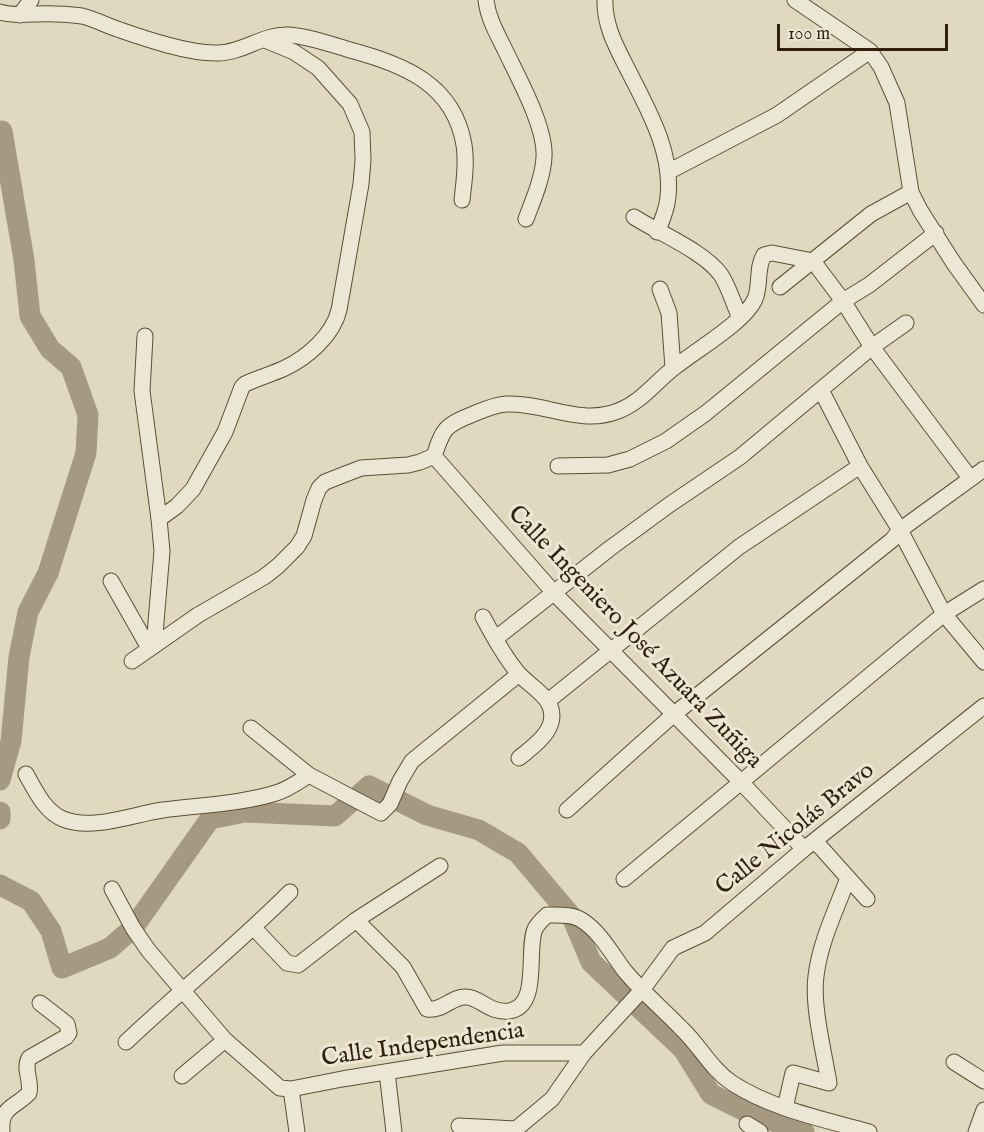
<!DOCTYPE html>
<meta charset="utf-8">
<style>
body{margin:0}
#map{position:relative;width:984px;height:1132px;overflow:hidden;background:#e1d9bf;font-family:"IM FELL English",serif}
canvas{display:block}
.scale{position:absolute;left:777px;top:24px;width:171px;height:27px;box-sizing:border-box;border:3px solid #311f09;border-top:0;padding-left:8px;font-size:18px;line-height:21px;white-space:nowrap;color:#311f09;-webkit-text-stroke:4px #ece6d5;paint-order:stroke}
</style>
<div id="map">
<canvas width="984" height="1132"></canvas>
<div class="scale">100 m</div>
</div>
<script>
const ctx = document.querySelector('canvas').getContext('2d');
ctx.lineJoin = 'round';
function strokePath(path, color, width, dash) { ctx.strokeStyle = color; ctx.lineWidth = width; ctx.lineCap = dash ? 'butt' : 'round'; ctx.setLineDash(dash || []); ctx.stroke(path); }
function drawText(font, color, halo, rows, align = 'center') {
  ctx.font = font + ' "IM FELL English",serif'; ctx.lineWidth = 6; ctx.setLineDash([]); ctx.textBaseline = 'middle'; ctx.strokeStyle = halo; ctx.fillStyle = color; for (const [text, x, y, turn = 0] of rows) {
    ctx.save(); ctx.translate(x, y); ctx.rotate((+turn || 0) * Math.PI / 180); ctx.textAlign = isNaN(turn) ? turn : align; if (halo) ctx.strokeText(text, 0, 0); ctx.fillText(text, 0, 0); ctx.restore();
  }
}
strokePath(new Path2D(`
 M 0,780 L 11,741 L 19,657 L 28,612 L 48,573 L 86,453 L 88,415 L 71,367 L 50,349 L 30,316 L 24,260 L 2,131
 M 0,812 L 0,819
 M 0,885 L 31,901 L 51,931 L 62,968 L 110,948 L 133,928 L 210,819 L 245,812 L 335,816 L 369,786 L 427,815 L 479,830 L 518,853 L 572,917 L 591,962 L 683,1049 L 711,1094 L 745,1111 L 804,1132`), '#a59a81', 21);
const minor = new Path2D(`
 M 486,0 C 488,19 498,35 506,52 C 519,79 546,128 544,157 C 543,178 533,200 526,219
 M 605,0 C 604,23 615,45 626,66 C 646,106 673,150 668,197 C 667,209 662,221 657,232
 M 795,0 L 870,51 L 881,67 L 897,103 L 911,192 L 920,210 L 953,262 L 984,305
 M 0,12 C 12,16 23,14 36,14 C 51,13 66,14 82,16 C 95,19 107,26 120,30 C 146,39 190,54 218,53 C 242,53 263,34 288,35 C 308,36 330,44 350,50 C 403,64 454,84 464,145 C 467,163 464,182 462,200
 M 20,15 L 31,0
 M 668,172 L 777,115 L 870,51
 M 634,217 C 659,233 705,252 721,275 C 729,287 734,305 740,318
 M 780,287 L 871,214 L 911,192
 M 660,289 L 669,313 L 673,368
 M 145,336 L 142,391 L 159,519 L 162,551 L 154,646
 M 821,390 L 860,466 L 900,530 L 944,614 L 984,662
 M 434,456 L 555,594 L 740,781 L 804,849
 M 558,466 L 608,465 L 630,459 L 666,441 L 706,413 L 843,301 L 869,285 L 936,233
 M 159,519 L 177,506 L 193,489 L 225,432 L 242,387 L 245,384 C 258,378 272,374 285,368 C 308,357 333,335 339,310 L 361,184 L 363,160 L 362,132 L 350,104 L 318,68 L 294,52 L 265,40
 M 111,581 L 149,648
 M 483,617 C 493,636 504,656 518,673 C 527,683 541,691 548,702 C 562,727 535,745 519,758
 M 495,639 L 609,549 L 669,505 L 740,457 L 872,347 L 906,323
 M 132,661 L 198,615 L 264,577 L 278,566 L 297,547 L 304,536 L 314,500 L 319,488 L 325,482 L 361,468 L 408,465 L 420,462 L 434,456 C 443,429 445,425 471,415 C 483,410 493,405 506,404 C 544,402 580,426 618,411 C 642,402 656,381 675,367 C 696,350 745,322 755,299 C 761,285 756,268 764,255 L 772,253 L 813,261 L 843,301 L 872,347 L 970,478
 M 548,701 L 739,547 L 860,466
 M 251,728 L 309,775
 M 26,774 C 35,790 45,812 63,819 C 92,831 134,814 163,810 C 201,805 240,804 276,793 C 289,789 298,782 309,775 L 381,813 L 390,804 L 400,781 L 412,761 L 519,674
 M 567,810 L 673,715 L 892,540 L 900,530 L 984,469
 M 815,841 L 867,899
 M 624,879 L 944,614 L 984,589
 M 112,889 L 133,928 L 148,950 L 225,1040 L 280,1088 L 291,1089 L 342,1079 L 503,1053 L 584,1053
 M 356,920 L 403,967 L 427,1009 C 442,1012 452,996 466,997 C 480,997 488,1013 509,1011 C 541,1007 526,949 535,929 C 538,923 543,919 547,915 C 559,915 574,914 583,921 C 600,932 612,954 624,970 C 642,992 663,1009 682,1029 C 700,1046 711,1069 732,1083 C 772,1109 823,1119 869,1132
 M 254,928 L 287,963 L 298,965 L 356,920 L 440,866
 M 126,1042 C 180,991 238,944 290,892
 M 954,1062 L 984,1081
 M 387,1072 L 394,1132
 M 182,1076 L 225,1040
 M 291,1089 L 297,1132
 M 785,1108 L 793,1073 L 829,1083 C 824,1052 812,1006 816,976 C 820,942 836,910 848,878
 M 747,1124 L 760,1132
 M 459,1126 L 516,1129 L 552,1099 L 584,1053 L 642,990 L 673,948 L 705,933 L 804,849 L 984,706
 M 2,1132 C 0,1106 15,1108 29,1093 C 32,1081 23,1069 29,1058 L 66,1037 L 69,1033 L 67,1024 L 40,1003
 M 976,1132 L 984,1110`);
strokePath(minor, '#5d4e36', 17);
strokePath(minor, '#ece6d5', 15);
drawText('24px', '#311f09', '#ece6d5', [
 ["Calle Ingeniero José Azuara Zuñiga",634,638,46],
 ["Calle Nicolás Bravo",796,830,-39],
 ["Calle Independencia",423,1046,-8]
]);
</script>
